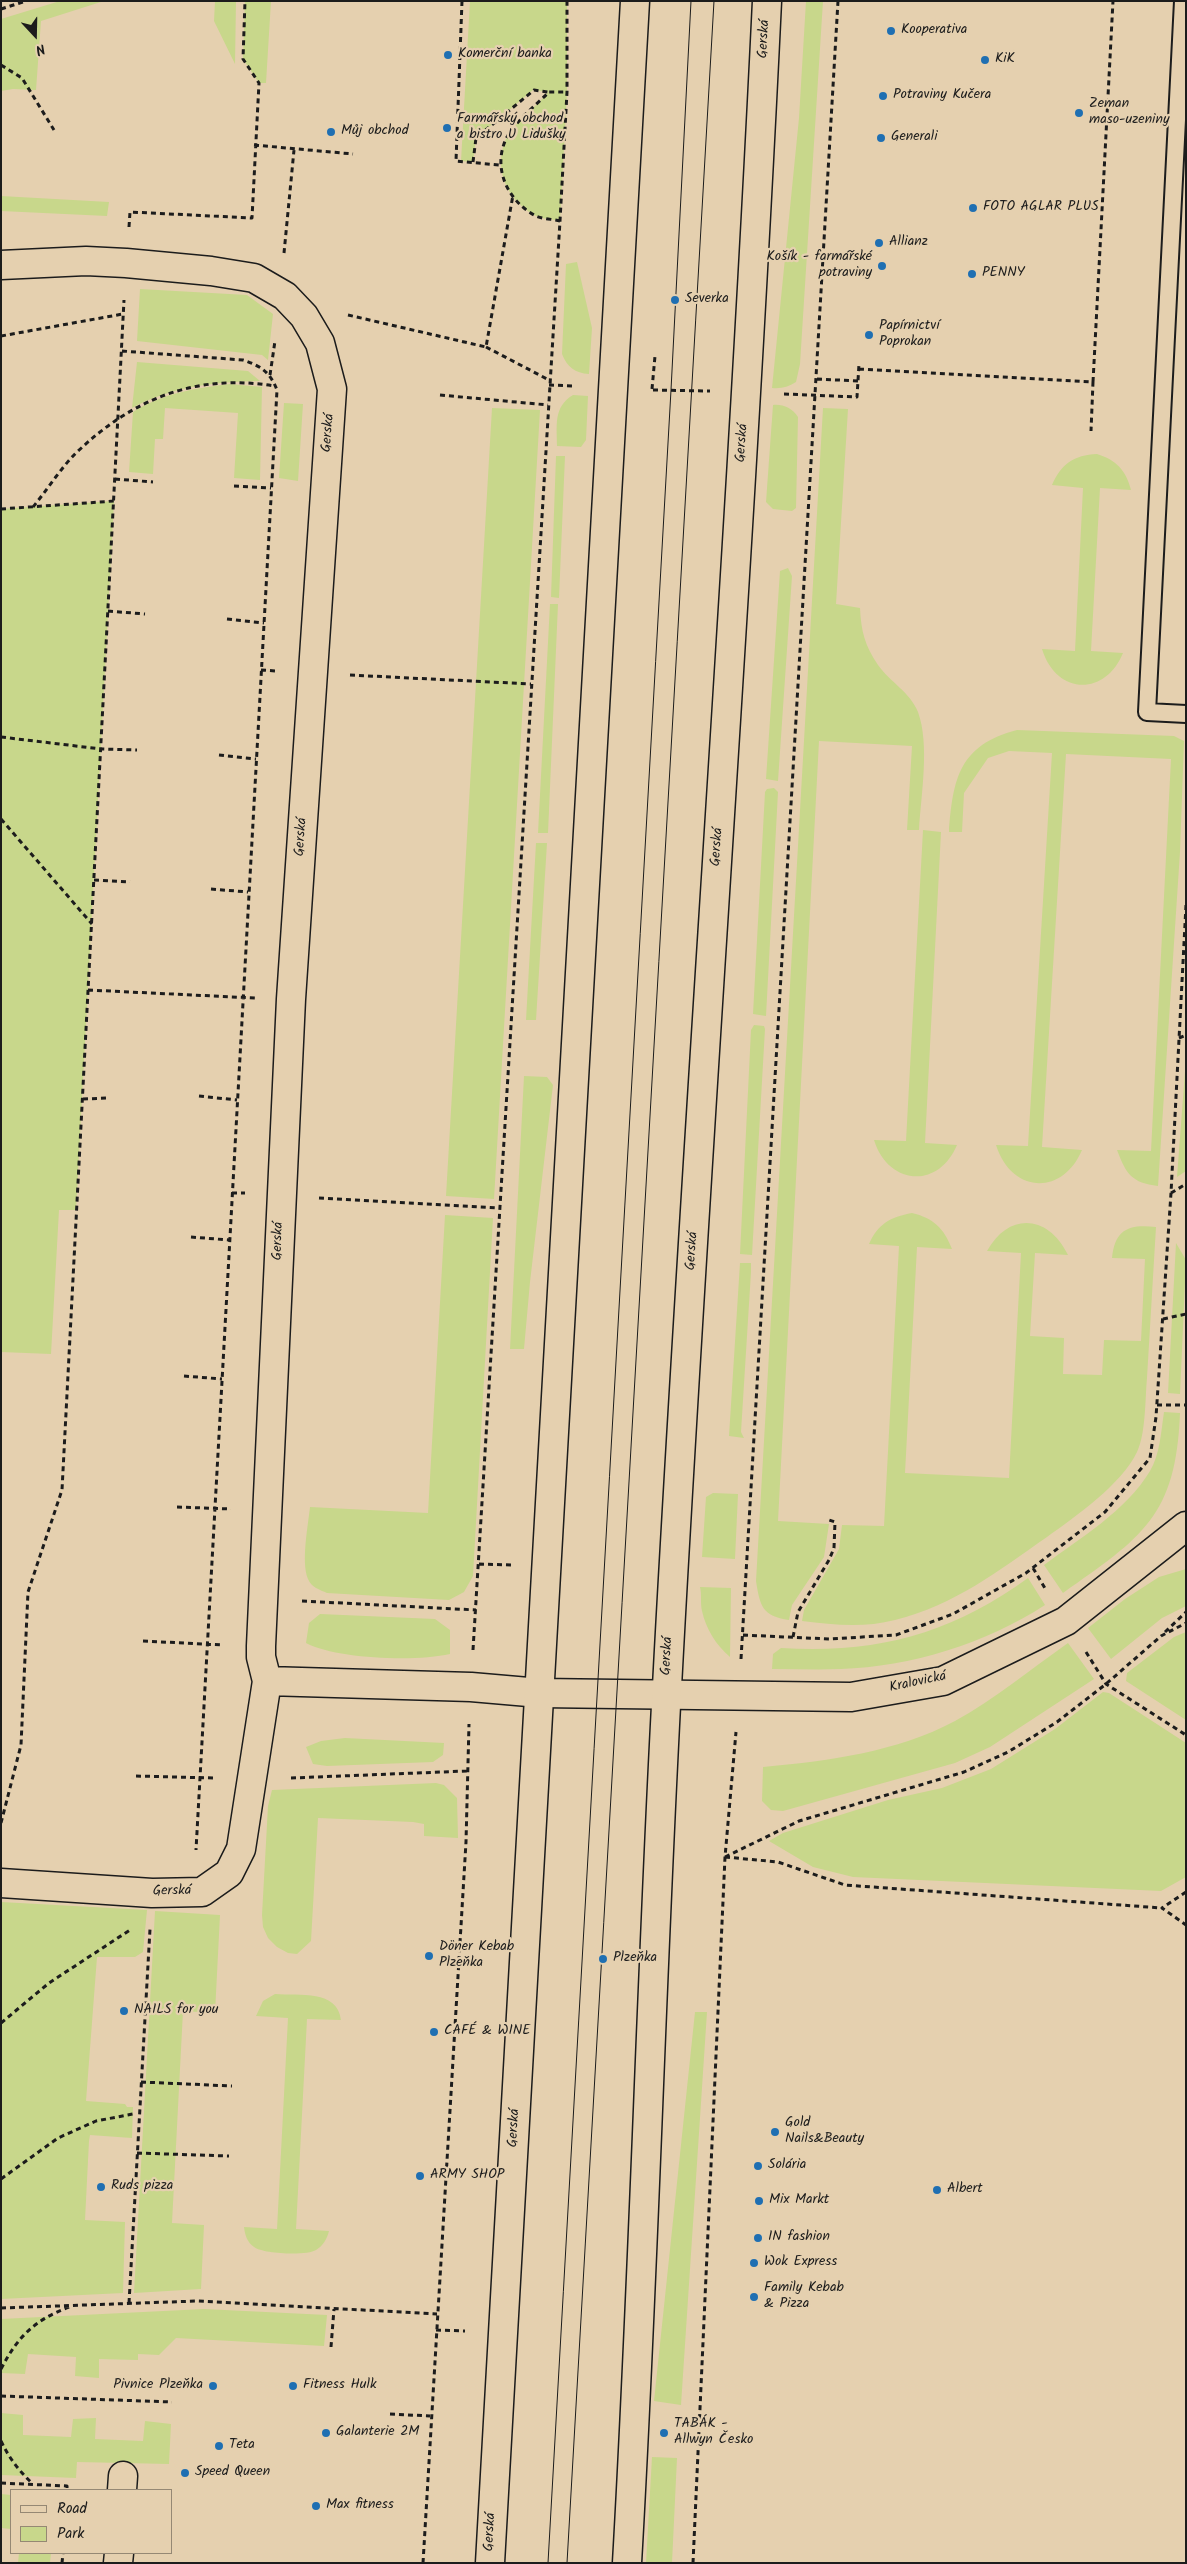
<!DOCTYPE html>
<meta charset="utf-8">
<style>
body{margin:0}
#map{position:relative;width:1187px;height:2564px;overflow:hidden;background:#e5d0af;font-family:Kalam,sans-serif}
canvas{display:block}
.frame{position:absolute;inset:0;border:2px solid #1c1c1c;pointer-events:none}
.legend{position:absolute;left:10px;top:2489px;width:162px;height:65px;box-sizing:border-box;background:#e5d0af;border:1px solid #958874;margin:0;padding:6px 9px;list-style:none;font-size:15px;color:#1c1c1c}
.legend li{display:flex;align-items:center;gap:10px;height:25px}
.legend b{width:25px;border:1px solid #958874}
.north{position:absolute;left:10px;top:10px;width:50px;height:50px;-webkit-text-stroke:4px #e5d0af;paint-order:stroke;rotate:159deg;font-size:14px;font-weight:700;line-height:20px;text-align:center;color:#1c1c1c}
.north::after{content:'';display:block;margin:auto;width:18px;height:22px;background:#1c1c1c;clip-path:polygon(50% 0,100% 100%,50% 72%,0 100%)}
</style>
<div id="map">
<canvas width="1187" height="2564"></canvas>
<div class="frame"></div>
<ul class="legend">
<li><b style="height:6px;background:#e5d0af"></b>Road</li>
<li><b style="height:14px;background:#c8d78b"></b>Park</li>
</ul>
<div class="north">N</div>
</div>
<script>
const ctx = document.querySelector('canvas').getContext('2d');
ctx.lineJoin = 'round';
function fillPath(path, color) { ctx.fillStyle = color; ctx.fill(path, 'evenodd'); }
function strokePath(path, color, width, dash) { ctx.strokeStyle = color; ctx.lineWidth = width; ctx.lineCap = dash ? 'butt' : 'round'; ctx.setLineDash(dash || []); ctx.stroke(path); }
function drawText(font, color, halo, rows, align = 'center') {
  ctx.font = font + ' Kalam,sans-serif'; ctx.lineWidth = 4.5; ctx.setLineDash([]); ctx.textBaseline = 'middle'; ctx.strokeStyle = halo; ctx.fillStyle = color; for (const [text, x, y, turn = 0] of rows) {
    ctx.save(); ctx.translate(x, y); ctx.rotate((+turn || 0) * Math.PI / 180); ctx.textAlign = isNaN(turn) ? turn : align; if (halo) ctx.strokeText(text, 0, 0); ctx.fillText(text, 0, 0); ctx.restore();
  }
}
fillPath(new Path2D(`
 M 60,1 L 104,1 L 41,21 L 36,90 L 13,89 L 1,91 L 1,19 Z
 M 215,1 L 236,1 L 235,64 L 214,21 Z
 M 245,1 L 271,1 L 266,83 L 259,83 L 243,59 Z
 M 470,1 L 567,1 L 567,92 L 560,221 C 552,219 541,219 534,215 C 506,199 492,166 507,137 C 517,119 536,108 548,92 L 533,90 L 476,138 L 473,162 L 461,161 Z
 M 806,1 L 823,1 L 800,364 L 796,382 C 788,387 781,389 772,388 L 799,118 Z
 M 1,196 L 109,202 L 107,216 L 1,211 Z
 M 577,262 L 592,328 L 589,374 C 575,373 567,367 562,354 L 566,264 Z
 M 140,289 L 247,295 L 273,314 L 268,360 L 262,355 L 137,341 Z
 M 137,362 L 248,371 L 260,381 C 214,382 173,386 132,408 Z
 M 230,384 L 262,387 L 260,480 L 234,478 L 238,413 L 165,408 L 163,439 L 155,439 L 153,474 L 129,472 L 133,412 C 163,393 196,388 230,384 Z
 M 573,395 L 588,396 L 586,440 L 581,447 L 557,446 C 557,426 553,407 573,395 Z
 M 284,403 L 303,404 L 298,481 L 279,478 Z
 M 773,405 C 783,404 792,408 798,417 L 796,508 L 792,511 L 773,509 L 766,502 Z
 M 492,408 L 540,410 L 494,1199 L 446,1196 Z
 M 823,408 L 848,409 L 836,604 L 860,608 C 861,631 865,646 878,665 C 890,682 910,692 918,712 C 930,745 921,795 919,830 L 907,830 L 912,746 L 819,741 L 778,1521 L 829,1524 L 824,1557 L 792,1605 L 789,1620 C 762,1616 760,1606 756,1581 Z
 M 1097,454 C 1116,460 1126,470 1131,490 L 1100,488 L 1091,651 L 1123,653 C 1105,697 1056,695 1042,649 L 1075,651 L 1083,488 L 1052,485 C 1061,464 1074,455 1097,454 Z
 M 556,456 L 565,456 L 559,598 L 551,597 Z
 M 114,501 L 76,1210 L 59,1210 L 51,1354 L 1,1352 L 1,509 Z
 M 788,568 L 792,576 L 778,781 L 766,779 L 780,571 Z
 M 550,604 L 558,604 L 548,833 L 538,833 Z
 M 1017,730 L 1174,736 L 1184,741 L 1180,852 L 1158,1186 C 1132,1183 1126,1174 1117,1150 L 1151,1151 L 1171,759 L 1066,754 L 1042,1147 L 1082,1150 C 1062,1197 1011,1193 996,1145 L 1028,1146 L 1052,753 L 1009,751 L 988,758 L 964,793 L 962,832 L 949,832 C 953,779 959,745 1017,730 Z
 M 774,788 L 778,792 L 766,1016 L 753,1014 L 765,792 L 767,789 Z
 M 923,830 L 941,832 L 925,1143 L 957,1145 C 938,1190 888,1185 874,1140 L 906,1141 Z
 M 536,843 L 547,843 L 536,1020 L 526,1020 Z
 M 754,1025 L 764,1026 L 765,1029 L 752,1255 L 740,1254 L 751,1030 Z
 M 1186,1058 L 1186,1171 L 1177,1177 Z
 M 524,1076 L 547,1077 L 553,1085 L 530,1282 L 524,1349 L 510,1349 Z
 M 912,1213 C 933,1218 944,1228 952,1249 L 917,1247 L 905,1473 L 1009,1478 L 1021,1253 L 987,1251 C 1009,1211 1049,1215 1068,1255 L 1035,1253 L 1030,1336 L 1064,1338 L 1063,1374 L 1102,1375 L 1104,1340 L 1141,1341 L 1145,1259 L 1112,1258 C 1115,1229 1129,1224 1156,1227 C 1153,1277 1150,1327 1147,1378 C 1145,1399 1146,1433 1137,1452 C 1122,1484 1075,1517 1047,1537 C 998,1571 955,1605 895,1620 C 864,1628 834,1625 802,1621 L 804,1610 L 839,1549 L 842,1525 L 884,1526 L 899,1246 L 869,1244 C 878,1224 890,1217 912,1213 Z
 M 445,1215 L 493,1218 L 473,1576 L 464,1592 L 449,1600 L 327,1593 C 320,1590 311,1587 308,1579 C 301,1562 308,1526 310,1507 L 428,1513 Z
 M 1176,1243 L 1186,1260 L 1180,1394 L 1168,1393 Z
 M 740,1263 L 751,1263 L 751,1272 L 741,1432 L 744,1438 L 729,1436 Z
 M 1164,1412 L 1180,1413 C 1176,1517 1142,1537 1063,1593 L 1044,1565 C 1080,1538 1126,1511 1150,1471 C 1160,1454 1161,1432 1164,1412 Z
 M 713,1493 L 738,1494 L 735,1559 L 702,1557 L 706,1497 Z
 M 1186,1569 L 1186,1606 L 1162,1618 L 1111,1659 L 1088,1628 L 1125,1599 L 1159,1577 Z
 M 1028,1578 L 1045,1605 C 987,1643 910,1667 841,1669 C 818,1670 795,1669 772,1669 L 773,1654 L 781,1648 C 876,1654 951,1634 1028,1578 Z
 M 700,1587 L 731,1588 L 730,1657 C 716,1645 706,1629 702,1611 C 700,1603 702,1595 700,1587 Z
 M 320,1614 L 435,1619 L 450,1630 L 450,1654 C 415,1662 337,1659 306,1643 L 309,1623 Z
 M 1186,1632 L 1186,1720 L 1126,1681 L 1127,1673 L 1174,1637 Z
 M 1068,1643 L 1094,1679 L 990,1747 L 955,1763 L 783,1811 L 771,1810 L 762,1801 L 763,1767 C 828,1761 897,1752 955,1721 C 995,1699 1031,1669 1068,1643 Z
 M 1103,1692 L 1109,1693 L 1186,1743 L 1186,1877 L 1161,1891 L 853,1877 L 813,1867 L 769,1841 L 783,1833 L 888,1800 L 942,1788 L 991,1769 L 1055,1729 Z
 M 345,1738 L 444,1743 L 443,1755 L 433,1762 L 327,1766 L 313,1764 L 306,1747 L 321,1741 Z
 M 436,1783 L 444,1785 L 457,1798 L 458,1838 L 424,1836 L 424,1824 L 413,1822 L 318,1818 L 311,1941 L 297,1954 L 288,1953 L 277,1947 L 268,1938 L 263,1927 L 262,1915 L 268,1806 L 272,1790 Z
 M 1,1902 L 147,1910 L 143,1952 L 135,1957 L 97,1957 L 86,2101 L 125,2104 L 127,2107 L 133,2107 L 132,2138 L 90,2135 L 89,2141 L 85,2220 L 125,2222 L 123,2293 L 1,2299 Z
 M 155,1911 L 220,1915 L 215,2013 L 183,2011 L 172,2223 L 204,2225 L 201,2289 L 134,2293 Z
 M 275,1994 C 300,1996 337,1989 341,2020 L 307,2019 L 296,2229 L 329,2231 C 327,2239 323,2246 316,2250 C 307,2256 263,2254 254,2247 C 247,2242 245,2235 244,2227 L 277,2229 L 288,2018 L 256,2016 L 263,2001 Z
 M 695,2012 L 707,2012 L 681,2405 L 654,2401 Z
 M 204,2309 L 327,2315 L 324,2346 L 176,2338 L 159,2355 L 138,2354 L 138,2360 L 99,2359 L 99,2378 L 75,2376 L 76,2357 L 28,2354 L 25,2374 L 1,2373 L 1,2319 Z
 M 1,2413 L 23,2415 L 23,2435 L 71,2437 L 73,2419 L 96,2418 L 95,2439 L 143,2441 L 145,2421 L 171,2424 L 169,2464 L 77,2462 L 76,2478 L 1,2475 Z
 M 652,2457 L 677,2458 L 672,2563 L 646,2563 Z
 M 1,2494 L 11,2495 L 11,2529 L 1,2528 Z
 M 19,2553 L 51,2553 L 50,2563 L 18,2563 Z`), '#c8d78b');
const service = new Path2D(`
 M 1183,1 L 1147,712 L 1186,714`);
const minor = new Path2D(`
 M 1,265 L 86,261 L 126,263 L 211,271 L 254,278 L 285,296 L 304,316 L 320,343 L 332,389 L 291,999 L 261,1646 L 261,1657 L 267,1681 L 471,1687 L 540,1693 L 851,1697 L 943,1681 L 1066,1621 L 1186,1526
 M 1,1883 L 152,1893 L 202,1892 L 229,1873 L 241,1849 L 267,1681
 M 122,2490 L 123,2476
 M 118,2563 L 119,2553`);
const tertiary = new Path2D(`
 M 490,2563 L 635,1
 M 627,2563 C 644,2271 651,1979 667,1687 C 697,1125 740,564 767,1`);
strokePath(service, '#1c1c1c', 20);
strokePath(minor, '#1c1c1c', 31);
strokePath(tertiary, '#1c1c1c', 31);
strokePath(new Path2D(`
 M 462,1 L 456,161 L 499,165
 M 1,9 L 26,1
 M 1,65 L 22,78 L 54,130
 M 254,145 L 353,154
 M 473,162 L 476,138 L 534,90 L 548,92
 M 560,221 C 552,219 541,219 534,215 C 506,199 492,166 507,137 C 517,120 535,106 549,92 L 567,92
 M 129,227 L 130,212 L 252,218 L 259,83 L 243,59 L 245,1
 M 284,253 L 294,150
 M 348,315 L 486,347 L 513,195
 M 1,336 L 123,314
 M 486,347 L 549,380
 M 122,351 L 243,360 C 261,366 270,372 277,390 L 196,1850
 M 859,369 L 1093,382 L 1091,431
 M 270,375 L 275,341
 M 817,379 L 858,381
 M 1093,382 L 1113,1
 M 549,385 L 575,386
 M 652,389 L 655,356
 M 653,390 L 710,391
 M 784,394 L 857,397 L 859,364
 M 440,395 L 548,405
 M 115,479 L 153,482
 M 234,486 L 271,488
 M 33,507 C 47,490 60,469 76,453 C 132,399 196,373 274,386
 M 1,509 L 114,501
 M 108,611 L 145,614
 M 227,619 L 264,623
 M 261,670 L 276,671
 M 350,675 L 531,684
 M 1,737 L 101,749 L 137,750
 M 219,755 L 256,759
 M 1,819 L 92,924
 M 94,880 L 130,882
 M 211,889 L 248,892
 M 88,990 L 255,998
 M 1179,1038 L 1186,1035
 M 199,1096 L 237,1100
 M 83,1099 L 108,1098
 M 232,1193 L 245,1193
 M 1171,1193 L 1186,1184
 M 319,1198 L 501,1208
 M 191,1237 L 229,1240
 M 1163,1319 L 1186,1314
 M 184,1376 L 222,1379
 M 1157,1405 L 1186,1405
 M 177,1507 L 231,1509
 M 479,1564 L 511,1565
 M 1033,1568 L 1046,1590
 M 302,1601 L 476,1610
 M 1165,1632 L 1186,1612
 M 743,1635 L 829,1639 L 896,1635 L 953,1614 L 1026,1573 L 1105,1512 L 1150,1458 L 1156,1417 L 1171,1193 L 1186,905
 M 793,1637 L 798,1612 L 829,1560 L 834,1548 L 835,1522 L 829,1520
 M 143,1641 L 223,1645
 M 473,1650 L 560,221 L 567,92 L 567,1
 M 1086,1652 L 1106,1684 L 1186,1735
 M 741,1659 L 838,1
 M 136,1776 L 214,1778
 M 291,1778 L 467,1771
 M 1,1823 L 21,1745 L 28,1592 L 62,1490 L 124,300
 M 725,1857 L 799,1821 L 964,1772 L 1008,1752 L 1057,1722 L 1106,1684 L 1161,1636 L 1186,1623
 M 725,1857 L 778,1862 L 845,1885 L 1162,1908
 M 1186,1892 L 1162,1908 L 1186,1925
 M 1,2023 L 49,1983 L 130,1930
 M 141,2082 L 232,2086
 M 137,2153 L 229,2156
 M 1,2179 L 58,2138 L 96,2121 L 133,2114
 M 129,2303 L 150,1929
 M 1,2308 L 197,2301 L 437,2314
 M 436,2330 L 465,2331
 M 331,2347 L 334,2309
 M 1,2369 C 18,2336 35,2320 69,2307
 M 1,2396 L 172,2402
 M 390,2414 L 430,2416
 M 1,2441 C 9,2458 19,2471 33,2484
 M 1,2483 L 67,2486 L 67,2490
 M 62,2563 L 63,2553
 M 423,2563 L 466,1842 L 469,1724
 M 693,2563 L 725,1857 L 736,1732`), '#1c1c1c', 3, [5, 4]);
strokePath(service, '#e5d0af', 16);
strokePath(minor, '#e5d0af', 28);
strokePath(tertiary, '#e5d0af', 28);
strokePath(new Path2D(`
 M 548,2563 L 671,390 L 691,1
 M 567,2563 L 714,1`), '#1c1c1c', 1);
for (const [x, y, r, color] of [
 [891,31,5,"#1f6fb2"],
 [448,55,5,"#1f6fb2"],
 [985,60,5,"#1f6fb2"],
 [883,96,5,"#1f6fb2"],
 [1079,113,5,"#1f6fb2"],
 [447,128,5,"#1f6fb2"],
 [331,132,5,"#1f6fb2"],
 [881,138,5,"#1f6fb2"],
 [973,208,5,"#1f6fb2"],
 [879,243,5,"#1f6fb2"],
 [882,266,5,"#1f6fb2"],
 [972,274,5,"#1f6fb2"],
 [675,300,5,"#1f6fb2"],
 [869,335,5,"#1f6fb2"],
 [429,1956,5,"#1f6fb2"],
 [603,1959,5,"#1f6fb2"],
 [124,2011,5,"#1f6fb2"],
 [434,2032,5,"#1f6fb2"],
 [775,2132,5,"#1f6fb2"],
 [758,2166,5,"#1f6fb2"],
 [420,2176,5,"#1f6fb2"],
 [101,2187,5,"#1f6fb2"],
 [937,2190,5,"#1f6fb2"],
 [759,2201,5,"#1f6fb2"],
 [758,2238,5,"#1f6fb2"],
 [754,2263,5,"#1f6fb2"],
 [754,2297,5,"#1f6fb2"],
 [213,2386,5,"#1f6fb2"],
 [293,2386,5,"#1f6fb2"],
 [326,2433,5,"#1f6fb2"],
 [664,2433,5,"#1f6fb2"],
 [219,2446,5,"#1f6fb2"],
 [185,2473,5,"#1f6fb2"],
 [316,2506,5,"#1f6fb2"]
]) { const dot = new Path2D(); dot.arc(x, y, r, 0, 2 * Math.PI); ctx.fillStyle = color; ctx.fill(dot); strokePath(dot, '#e5d0af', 2); }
drawText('14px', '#1c1c1c', '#e5d0af', [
 ["Kooperativa",901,31],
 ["Komerční banka",458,55],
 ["KiK",995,60],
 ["Potraviny Kučera",893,96],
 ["Zeman",1089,105],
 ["maso-uzeniny",1089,121],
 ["Farmářský obchod",457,120],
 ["a bistro U Lidušky",457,136],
 ["Můj obchod",341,132],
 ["Generali",891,138],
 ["FOTO AGLAR PLUS",983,208],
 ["Allianz",889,243],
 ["Košík - farmářské",872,258,"right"],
 ["potraviny",872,274,"right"],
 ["PENNY",982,274],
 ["Severka",685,300],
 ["Papírnictví",879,327],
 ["Poprokan",879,343],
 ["Döner Kebab",439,1948],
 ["Plzeňka",439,1964],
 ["Plzeňka",613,1959],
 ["NAILS for you",134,2011],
 ["CAFÉ & WINE",444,2032],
 ["Gold",785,2124],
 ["Nails&Beauty",785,2140],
 ["Solária",768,2166],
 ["ARMY SHOP",430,2176],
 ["Ruds pizza",111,2187],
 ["Albert",947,2190],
 ["Mix Markt",769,2201],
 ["IN fashion",768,2238],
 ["Wok Express",764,2263],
 ["Family Kebab",764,2289],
 ["& Pizza",764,2305],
 ["Pivnice Plzeňka",203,2386,"right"],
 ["Fitness Hulk",303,2386],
 ["TABÁK -",674,2425],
 ["Allwyn Česko",674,2441],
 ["Galanterie 2M",336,2433],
 ["Teta",229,2446],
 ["Speed Queen",195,2473],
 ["Max fitness",326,2506]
], 'left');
drawText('14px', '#1c1c1c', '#e5d0af', [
 ["Gerská",765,39,-87],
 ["Gerská",329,433,-85],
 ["Gerská",743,443,-86],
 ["Gerská",302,837,-86],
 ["Gerská",718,847,-86],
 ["Gerská",279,1241,-88],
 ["Gerská",693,1251,-86],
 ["Gerská",668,1656,-87],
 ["Kralovická",918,1683,-12],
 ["Gerská",172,1892,-1],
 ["Gerská",515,2128,-87],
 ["Gerská",491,2532,-87]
]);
</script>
